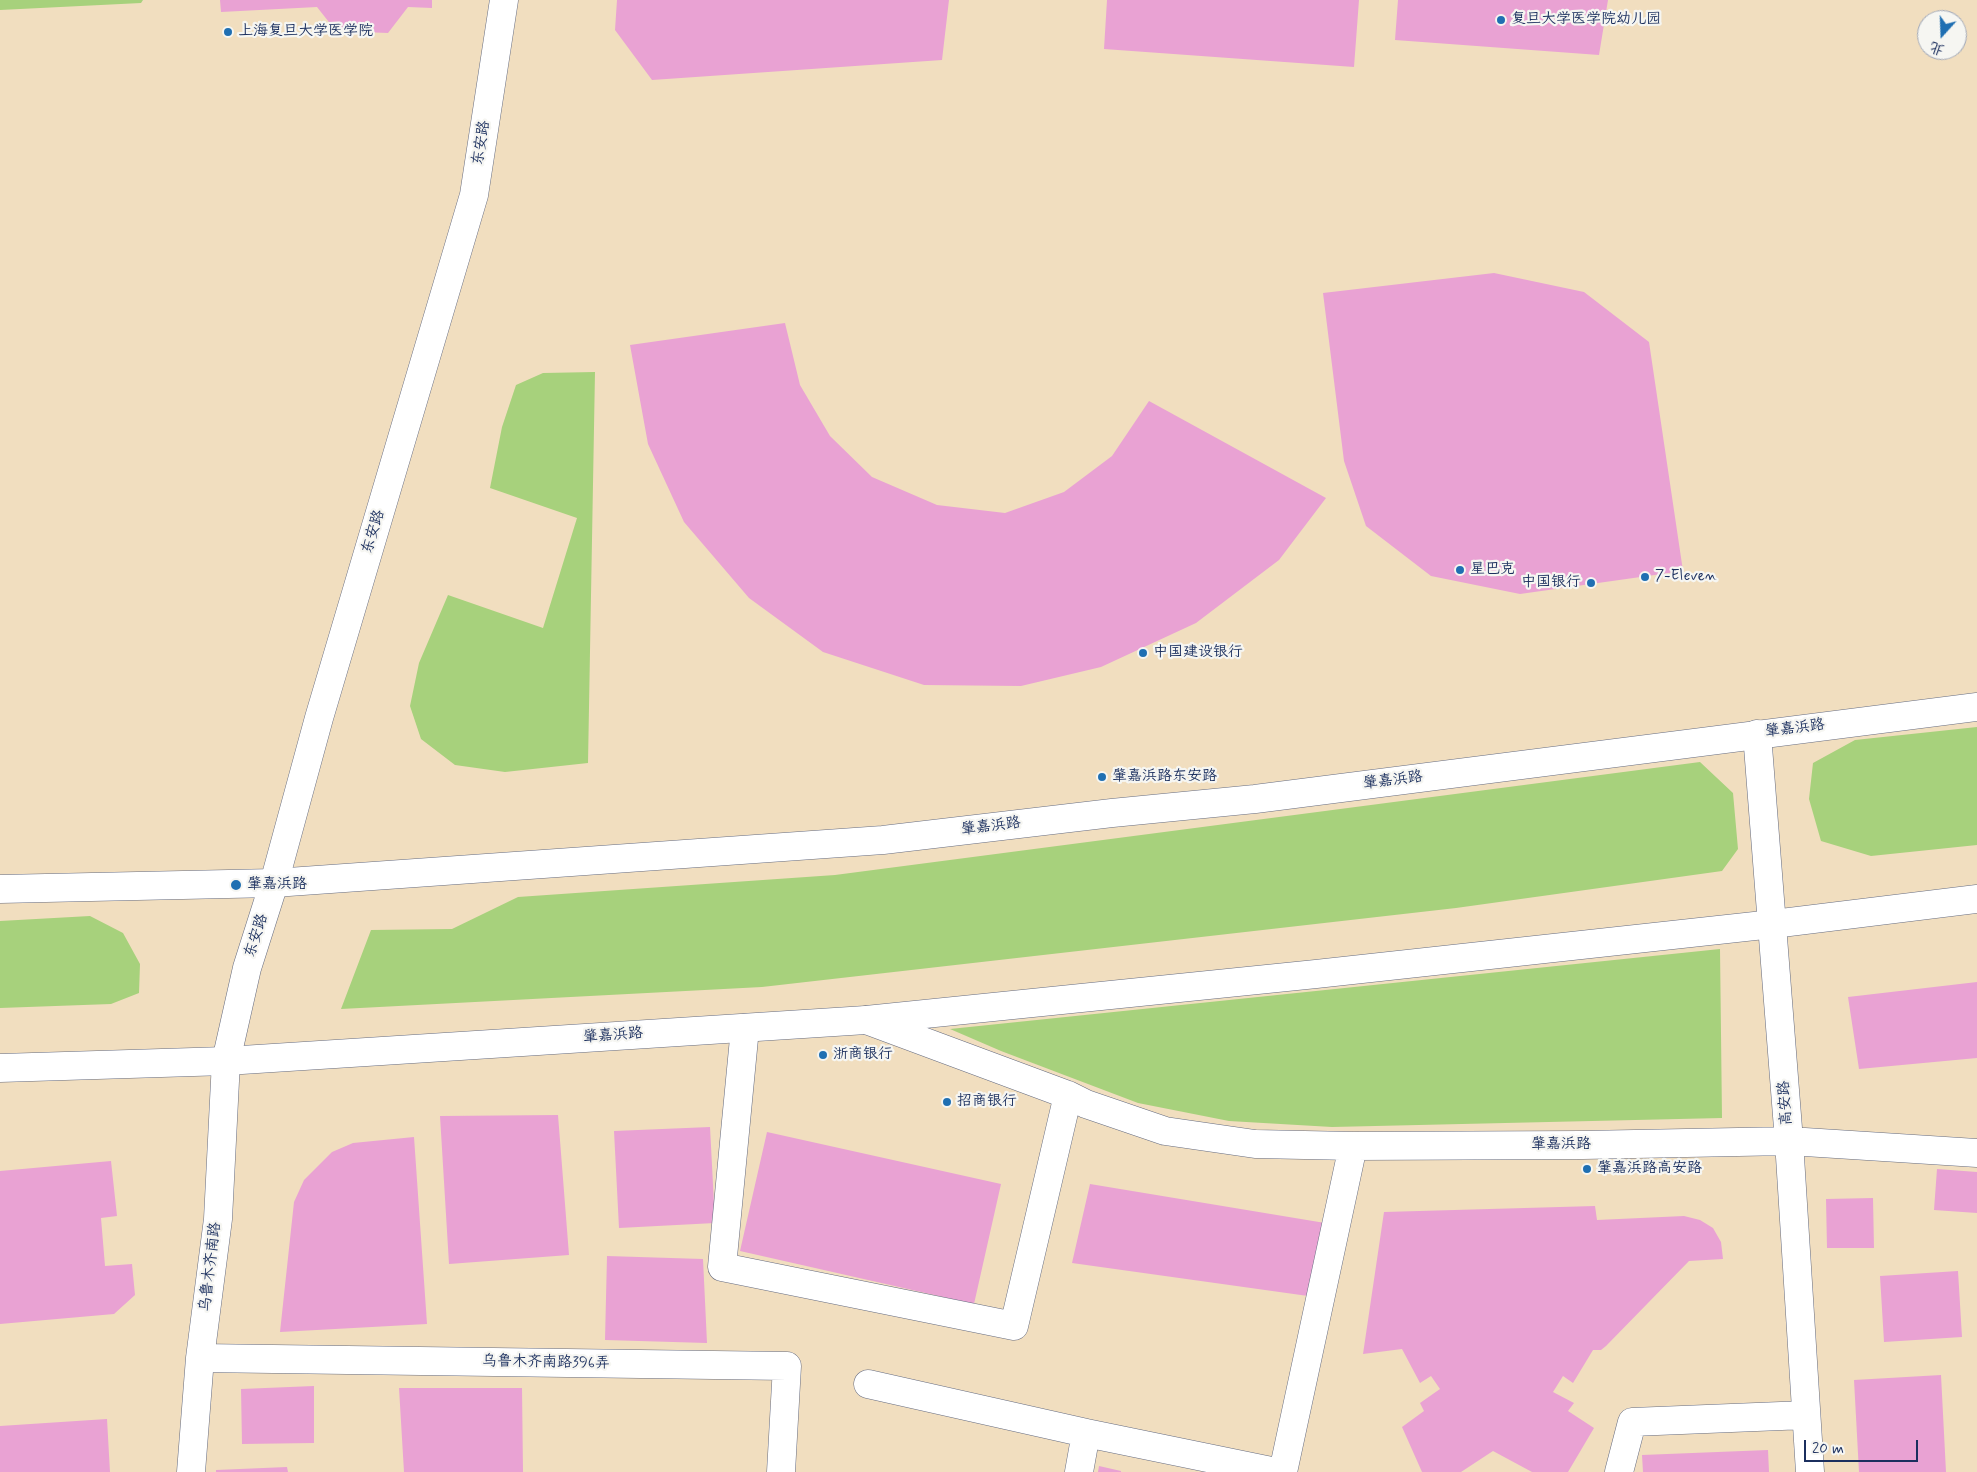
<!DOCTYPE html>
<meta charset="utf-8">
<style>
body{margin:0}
#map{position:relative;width:1977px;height:1472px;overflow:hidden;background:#f1debf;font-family:Mynerve,"LXGW WenKai TC",sans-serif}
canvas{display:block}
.north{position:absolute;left:1917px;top:10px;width:50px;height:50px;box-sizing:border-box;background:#f6f6f2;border:1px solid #9ea6b7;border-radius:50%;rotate:200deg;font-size:14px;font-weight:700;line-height:20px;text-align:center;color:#1b2f5e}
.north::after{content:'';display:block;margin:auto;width:18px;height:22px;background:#1f6fb2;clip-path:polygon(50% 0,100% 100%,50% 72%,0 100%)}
.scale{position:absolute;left:1804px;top:1440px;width:114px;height:22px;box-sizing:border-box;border:2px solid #1b2f5e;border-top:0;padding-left:6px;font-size:15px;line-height:18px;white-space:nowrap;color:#1b2f5e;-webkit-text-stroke:4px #f6f6f2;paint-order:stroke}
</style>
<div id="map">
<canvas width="1977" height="1472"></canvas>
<div class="north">北</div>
<div class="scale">20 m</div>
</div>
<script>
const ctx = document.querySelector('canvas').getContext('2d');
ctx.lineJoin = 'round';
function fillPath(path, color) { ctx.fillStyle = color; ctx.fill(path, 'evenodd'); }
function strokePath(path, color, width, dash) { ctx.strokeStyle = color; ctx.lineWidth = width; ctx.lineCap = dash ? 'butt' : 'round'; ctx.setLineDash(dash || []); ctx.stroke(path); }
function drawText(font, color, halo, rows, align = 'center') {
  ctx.font = font + ' Mynerve,"LXGW WenKai TC",sans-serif'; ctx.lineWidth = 4.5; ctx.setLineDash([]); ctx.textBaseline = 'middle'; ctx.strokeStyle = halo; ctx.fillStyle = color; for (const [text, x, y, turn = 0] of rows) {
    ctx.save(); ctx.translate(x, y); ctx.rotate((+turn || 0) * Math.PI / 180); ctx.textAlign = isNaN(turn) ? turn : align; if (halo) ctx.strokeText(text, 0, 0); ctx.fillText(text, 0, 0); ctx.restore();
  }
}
fillPath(new Path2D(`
 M 0,0 L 143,0 L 141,3 L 0,10 Z
 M 595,372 L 588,763 L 505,772 L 455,765 L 421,739 L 410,706 L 419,663 L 448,595 L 543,628 L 577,518 L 490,488 L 502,427 L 516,385 L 543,373 Z
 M 1977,727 L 1977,845 L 1871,856 L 1821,841 L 1809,799 L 1813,763 L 1855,740 Z
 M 1700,762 L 1733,793 L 1738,849 L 1722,871 L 1456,908 L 762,987 L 341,1009 L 371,930 L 452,929 L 518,897 L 835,875 Z
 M 90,916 L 123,933 L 140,964 L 139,993 L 111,1004 L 0,1008 L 0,921 Z
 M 1720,949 L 1722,1118 L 1332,1127 L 1229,1121 L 1138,1103 L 1001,1051 L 950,1029 Z`), '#a7d17c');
fillPath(new Path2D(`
 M 220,0 L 432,0 L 432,8 L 408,7 L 388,33 L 336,31 L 317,7 L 221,12 Z
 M 617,0 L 949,0 L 942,60 L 652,80 L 615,30 Z
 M 1107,0 L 1359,0 L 1354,67 L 1104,49 Z
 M 1398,0 L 1608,0 L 1599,55 L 1395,40 Z
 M 1494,273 L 1584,292 L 1649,342 L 1683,571 L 1520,594 L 1431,576 L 1366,526 L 1344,461 L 1323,293 Z
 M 785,323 L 800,385 L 830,436 L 872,477 L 937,505 L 1005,513 L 1064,492 L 1112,456 L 1149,401 L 1326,498 L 1279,560 L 1196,623 L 1101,667 L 1021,686 L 924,685 L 823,652 L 749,598 L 684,522 L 648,444 L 630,345 Z
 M 1977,982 L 1977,1058 L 1859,1069 L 1848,997 Z
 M 558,1115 L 569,1255 L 449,1264 L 440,1116 Z
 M 710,1127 L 715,1223 L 619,1228 L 614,1131 Z
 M 767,1132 L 1001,1184 L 974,1304 L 740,1251 Z
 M 414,1137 L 427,1324 L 280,1332 L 294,1202 L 304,1180 L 332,1152 L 353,1143 Z
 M 111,1161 L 117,1216 L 101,1218 L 105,1266 L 132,1264 L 135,1295 L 114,1314 L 0,1324 L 0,1171 Z
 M 1937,1169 L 1977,1172 L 1977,1213 L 1934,1210 Z
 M 1090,1184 L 1325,1223 L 1308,1296 L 1072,1263 Z
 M 1873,1198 L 1874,1248 L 1827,1248 L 1826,1199 Z
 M 1595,1206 L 1597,1220 L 1684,1216 L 1700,1220 L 1713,1228 L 1721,1242 L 1723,1259 L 1689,1261 L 1606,1346 L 1601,1350 L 1593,1350 L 1573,1383 L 1563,1376 L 1553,1392 L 1574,1403 L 1568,1411 L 1594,1428 L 1568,1472 L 1532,1472 L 1493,1451 L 1461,1472 L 1422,1472 L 1402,1427 L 1424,1411 L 1420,1403 L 1440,1389 L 1431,1376 L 1420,1383 L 1402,1349 L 1363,1354 L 1384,1212 Z
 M 607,1256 L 703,1259 L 707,1343 L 605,1340 Z
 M 1958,1271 L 1962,1337 L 1884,1342 L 1880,1276 Z
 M 1941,1375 L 1946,1472 L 1859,1472 L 1854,1380 Z
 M 314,1386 L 314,1443 L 242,1444 L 241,1389 Z
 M 399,1388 L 522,1388 L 523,1472 L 404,1472 Z
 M 107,1419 L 110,1472 L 0,1472 L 0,1426 Z
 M 1768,1450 L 1769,1472 L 1643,1472 L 1642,1455 Z
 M 1099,1466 L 1121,1471 L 1121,1472 L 1098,1472 Z
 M 287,1467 L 288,1472 L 216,1472 L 216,1470 Z`), '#e9a2d3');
const minor = new Path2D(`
 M 1757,734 L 1789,1141 L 1810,1472
 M 866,1020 L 1068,1095 L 1086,1104 L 1165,1131 L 1255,1144 L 1353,1146 L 1583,1145 L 1789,1141 L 1977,1153
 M 745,1028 L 722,1267 L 1014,1326 L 1068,1095
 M 200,1358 L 787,1366 L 781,1472
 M 868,1384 L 1086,1433
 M 191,1472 L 200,1358 L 218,1219 L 226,1061 L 247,968 L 274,883 L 319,718 L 474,195 L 504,0
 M 1079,1472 L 1086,1433 L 1276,1472
 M 1283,1472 L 1353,1146
 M 1619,1472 L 1632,1422 L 1806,1415`);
const major = new Path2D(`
 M 0,889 L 274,883 L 883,840 L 1112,813 L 1255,799 L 1977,707
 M 0,1068 L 226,1061 L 866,1020 L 1316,974 L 1773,924 L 1977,899`);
strokePath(minor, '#666c80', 29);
strokePath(major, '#666c80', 29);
strokePath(minor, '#fff', 28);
strokePath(major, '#fff', 28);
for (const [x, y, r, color] of [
 [1501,20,5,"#1f6fb2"],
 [228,32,5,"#1f6fb2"],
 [1460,570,5,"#1f6fb2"],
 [1645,577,5,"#1f6fb2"],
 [1591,583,5,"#1f6fb2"],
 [1143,653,5,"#1f6fb2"],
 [1102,777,5,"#1f6fb2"],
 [236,885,6,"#1f6fb2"],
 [823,1055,5,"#1f6fb2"],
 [947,1102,5,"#1f6fb2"],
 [1587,1169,5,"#1f6fb2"]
]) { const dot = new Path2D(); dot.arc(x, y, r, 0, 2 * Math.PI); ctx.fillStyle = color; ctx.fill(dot); strokePath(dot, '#f6f6f2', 2); }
drawText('15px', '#1b2f5e', '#f6f6f2', [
 ["复旦大学医学院幼儿园",1511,20],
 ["上海复旦大学医学院",238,32],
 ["星巴克",1470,570],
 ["7-Eleven",1655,577],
 ["中国银行",1581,583,"right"],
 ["中国建设银行",1153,653],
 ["肇嘉浜路东安路",1112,777],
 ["肇嘉浜路",247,885],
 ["浙商银行",833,1055],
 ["招商银行",957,1102],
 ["肇嘉浜路高安路",1597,1169]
], 'left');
drawText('15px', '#1b2f5e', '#f6f6f2', [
 ["东安路",482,143,-81],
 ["东安路",374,532,-73],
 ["肇嘉浜路",1795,729,-7],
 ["肇嘉浜路",1393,781,-7],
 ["肇嘉浜路",991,827,-7],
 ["东安路",257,936,-72],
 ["肇嘉浜路",613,1036,-4],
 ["高安路",1786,1103,-94],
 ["肇嘉浜路",1561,1145],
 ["乌鲁木齐南路",211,1267,-83],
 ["乌鲁木齐南路396弄",546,1363,1]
]);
</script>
